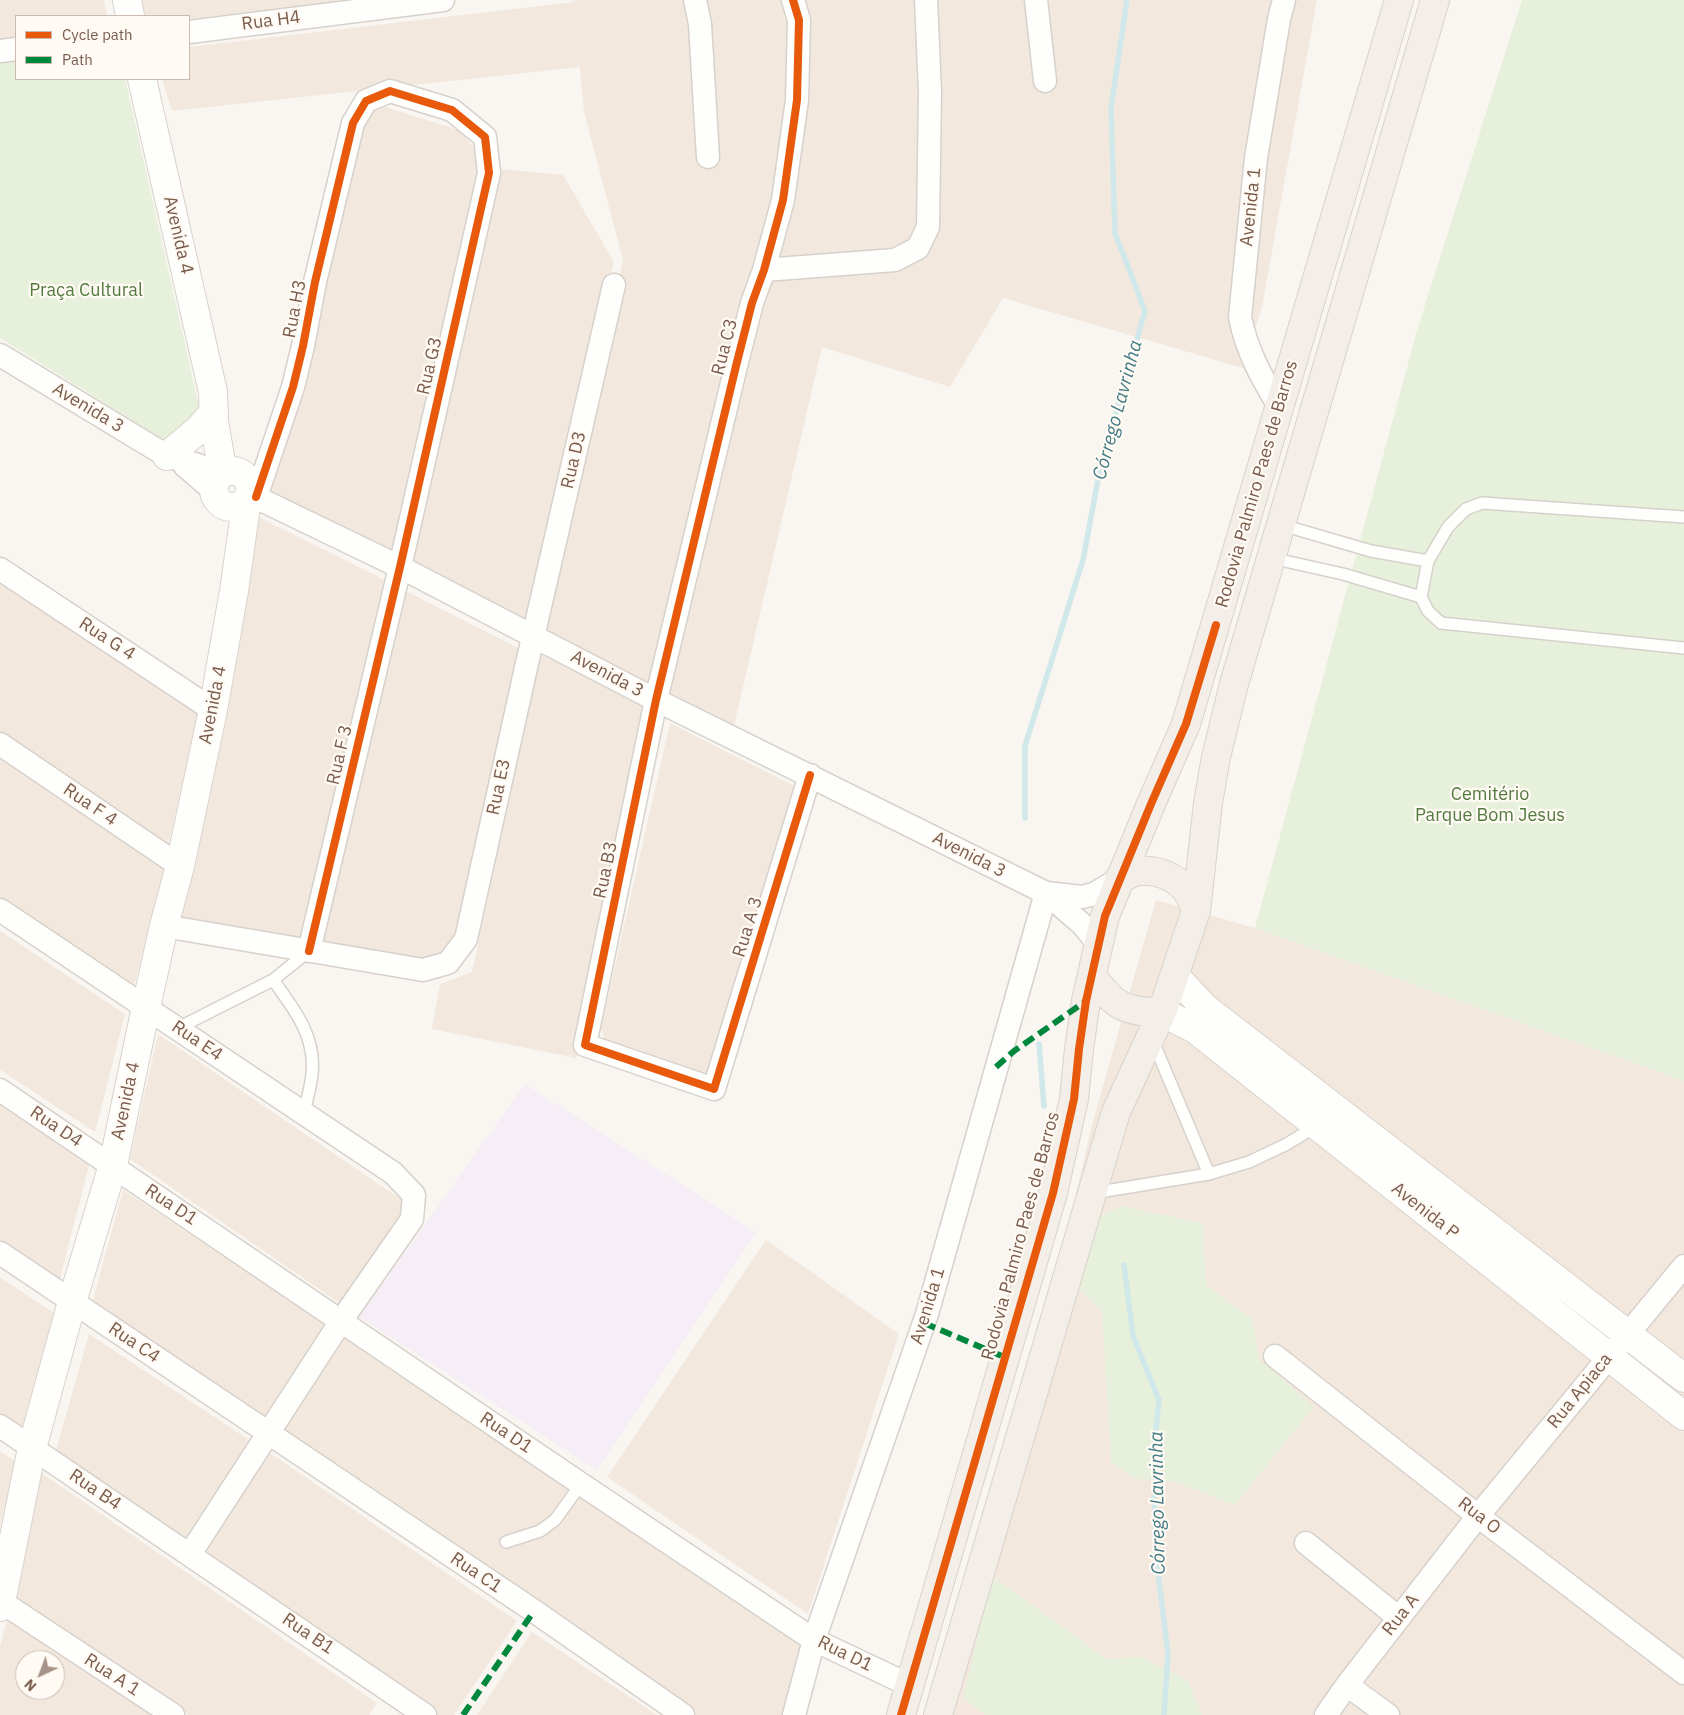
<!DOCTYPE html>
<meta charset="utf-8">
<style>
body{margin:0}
#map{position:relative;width:1684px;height:1715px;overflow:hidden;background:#f9f5f0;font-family:"IBM Plex Sans",sans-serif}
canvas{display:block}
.legend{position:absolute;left:15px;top:15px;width:175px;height:65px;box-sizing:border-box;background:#fffaf3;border:1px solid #cabbb1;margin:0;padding:6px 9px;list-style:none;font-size:15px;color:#7a5c4d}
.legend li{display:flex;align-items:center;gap:10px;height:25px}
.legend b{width:25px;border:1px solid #cabbb1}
.north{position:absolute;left:15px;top:1650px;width:50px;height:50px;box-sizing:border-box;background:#fffaf3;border:1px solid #cabbb1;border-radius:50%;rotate:223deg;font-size:14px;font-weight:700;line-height:20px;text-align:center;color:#7a5c4d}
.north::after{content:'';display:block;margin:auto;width:18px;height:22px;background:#a69286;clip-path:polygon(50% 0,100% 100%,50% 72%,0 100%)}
</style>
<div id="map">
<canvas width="1684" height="1715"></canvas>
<ul class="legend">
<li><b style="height:6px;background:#e8590c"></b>Cycle path</li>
<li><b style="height:6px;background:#00873e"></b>Path</li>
</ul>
<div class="north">N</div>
</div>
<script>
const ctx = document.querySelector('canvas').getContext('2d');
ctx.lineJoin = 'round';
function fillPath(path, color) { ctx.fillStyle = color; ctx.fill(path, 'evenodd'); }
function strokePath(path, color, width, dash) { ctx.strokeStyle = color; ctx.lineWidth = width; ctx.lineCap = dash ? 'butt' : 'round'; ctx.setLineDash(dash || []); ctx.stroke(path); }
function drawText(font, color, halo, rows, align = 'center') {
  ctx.font = font + ' "IBM Plex Sans",sans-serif'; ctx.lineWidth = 4.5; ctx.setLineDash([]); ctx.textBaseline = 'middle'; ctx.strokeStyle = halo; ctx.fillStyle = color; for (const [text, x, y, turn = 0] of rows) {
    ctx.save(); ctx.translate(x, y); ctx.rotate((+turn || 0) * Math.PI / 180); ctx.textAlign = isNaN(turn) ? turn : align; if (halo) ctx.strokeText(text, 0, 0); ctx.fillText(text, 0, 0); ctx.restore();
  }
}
fillPath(new Path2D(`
 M 0,0 L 104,0 L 107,16 L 16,16 L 16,39 L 0,41 Z
 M 141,0 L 356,0 L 189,19 L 189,16 L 145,16 Z
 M 575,0 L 1317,0 L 1262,307 L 1243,368 L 1003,298 L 950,387 L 822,347 L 733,730 L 543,628 L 623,260 L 584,112 L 580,67 L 172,111 L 162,79 L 189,79 L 189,47 L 574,2 Z
 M 382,106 L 458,130 L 474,148 L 480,170 L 393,553 L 267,496 L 358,135 L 371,112 Z
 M 500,169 L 563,175 L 614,262 L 527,624 L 410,563 Z
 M 256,516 L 387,581 L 302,941 L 181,920 Z
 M 0,581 L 201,713 L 167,849 L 0,733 Z
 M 404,590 L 522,650 L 458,937 L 442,957 L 420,962 L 319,942 Z
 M 541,655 L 649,704 L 576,1058 L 432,1029 L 440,984 L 472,972 Z
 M 670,723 L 796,787 L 708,1078 L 606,1046 L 601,1028 Z
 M 0,758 L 164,868 L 134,986 L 0,898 Z
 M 1156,900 L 1255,928 L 1684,1081 L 1684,1715 L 924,1715 L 1070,1220 L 1093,1121 Z
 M 0,931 L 125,1014 L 95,1132 L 0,1070 Z
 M 158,1034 L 408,1204 L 341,1304 L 130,1159 Z
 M 0,1105 L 89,1165 L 59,1283 L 0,1243 Z
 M 123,1190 L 326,1324 L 264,1423 L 91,1307 Z
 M 766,1240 L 899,1334 L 808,1614 L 607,1477 Z
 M 0,1277 L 54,1313 L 24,1431 L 0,1415 Z
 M 89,1334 L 251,1441 L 185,1542 L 54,1457 Z
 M 341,1335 L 802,1643 L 784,1715 L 697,1715 L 522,1594 L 276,1429 Z
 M 0,1451 L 16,1462 L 0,1526 Z
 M 267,1451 L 517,1621 L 454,1715 L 436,1715 L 197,1553 Z
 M 40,1472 L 377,1703 L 369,1715 L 189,1715 L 15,1600 Z
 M 8,1617 L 155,1715 L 0,1715 L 0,1646 ZM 25,1660 L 55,1660 L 55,1690 L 25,1690 Z
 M 532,1632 L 657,1715 L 477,1715 Z`), '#f2e8de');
fillPath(new Path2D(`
 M 963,1699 L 985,1715 L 959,1715 Z`), '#f6e8e1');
fillPath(new Path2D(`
 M 525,1084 L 756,1232 L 597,1470 L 359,1317 Z`), '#f6eef6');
fillPath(new Path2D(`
 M 1522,0 L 1684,0 L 1684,1081 L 1255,928 L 1418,327 Z
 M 16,60 L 16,79 L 125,79 L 200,411 L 169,443 L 0,338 L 0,62 Z
 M 1121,1206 L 1203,1223 L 1206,1285 L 1252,1319 L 1259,1359 L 1314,1407 L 1235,1505 L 1172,1481 L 1135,1479 L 1111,1463 L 1102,1311 L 1077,1287 L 1096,1219 Z
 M 992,1576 L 1107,1659 L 1140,1657 L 1188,1680 L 1202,1715 L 985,1715 L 963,1699 Z`), '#e7f0db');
strokePath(new Path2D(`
 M 1025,818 L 1025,746 L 1083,560 L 1100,469 L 1145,311 L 1115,233 L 1111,108 L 1127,0
 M 1039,1044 L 1044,1106
 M 1124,1265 L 1133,1336 L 1159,1400 L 1154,1449 L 1155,1548 L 1168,1654 L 1164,1715`), '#d0e8ea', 5.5);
const lane = new Path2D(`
 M 1684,517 L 1482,503 L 1466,509 L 1448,527 L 1428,561 L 1421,597 L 1428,611 L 1441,623 L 1684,648
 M 1282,525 L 1371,551 L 1428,561
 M 1271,558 L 1343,574 L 1421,597
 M 273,980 C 294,1009 316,1036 312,1074 C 311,1086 307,1099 304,1112
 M 178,1028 L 273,980 L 309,951
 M 1152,1039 L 1209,1174
 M 1093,1193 L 1209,1174 L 1249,1162 L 1285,1145 L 1317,1126
 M 506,1542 L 540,1531 L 555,1520 L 581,1484`);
const street = new Path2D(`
 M 695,0 L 700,24 L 708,157
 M 793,0 L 799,20 L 797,100 L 783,200 L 764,270 L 752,303 L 736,366 L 656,700 L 585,1045 L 714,1089 L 810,775
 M 1036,0 L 1045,81
 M 189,32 L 443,0
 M 0,51 L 16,49
 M 764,270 L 895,260 L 918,248 L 928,227 L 930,92 L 926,0
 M 0,355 L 167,456 L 198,465 L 221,475
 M 1280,408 C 1262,378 1247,352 1240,317 L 1256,158 L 1279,19 L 1284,0
 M 185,466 L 214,491
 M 249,494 L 400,567 L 656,700 L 1046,893 L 1083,925 L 1098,944
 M 256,497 L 293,387 L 303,346 L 315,282 L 353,123 L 366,101 L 390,91 L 452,110 L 485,137 L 489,173 L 400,567 L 309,951
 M 0,569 L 213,710
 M 0,744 L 180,866
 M 1046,893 L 1082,897 L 1094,894 L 1119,879
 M 0,910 L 393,1173 L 414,1195 L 412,1219 L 341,1321 L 190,1554
 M 164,926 L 423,970 L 448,963 L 466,939 L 525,672 L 614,285
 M 0,1090 L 581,1484 L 814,1640 L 909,1685
 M 0,1253 L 534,1611 L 683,1715
 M 1275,1356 L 1478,1516 L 1684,1673
 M 0,1426 L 425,1715
 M 1306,1543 L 1399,1618
 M 0,1601 L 173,1715
 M 1347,1685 L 1388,1715
 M 794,1715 L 814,1640 L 927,1314 L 1046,893
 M 1326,1715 L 1347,1685 L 1478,1516 L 1684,1266`);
const secondary = new Path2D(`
 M 127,0 L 130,16
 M 142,79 L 213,392 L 214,422 L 223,473
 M 167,456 L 198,430 L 214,412
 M214 489a18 18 0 1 1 36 0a18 18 0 1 1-36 0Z
 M 1175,976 L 1205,1008 L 1684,1378
 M 1162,1012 L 1195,1029 L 1684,1416
 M 0,1607 L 32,1448 L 72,1302 L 113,1165 L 146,1007 L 164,926 L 180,866 L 213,710 L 234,591 L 247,499`);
const primary = new Path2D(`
 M 1119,879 C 1124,877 1129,874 1134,872 C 1155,867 1179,877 1190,896 C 1192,901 1194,906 1196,911
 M 1092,976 C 1113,1005 1125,1013 1162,1012
 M 901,1715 L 1053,1193 L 1074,1099 L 1079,1049 L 1086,1001 L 1105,916 L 1151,804 L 1186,724 L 1399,0
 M 938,1715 L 1116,1112 L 1162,1012 L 1196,911 L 1208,803 L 1216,757 L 1234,684 L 1435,0`);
strokePath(lane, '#d7d1cb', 14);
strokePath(street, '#d7d1cb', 25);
strokePath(secondary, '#d9d2cb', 30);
strokePath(primary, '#dad1cc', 30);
strokePath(lane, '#fefefd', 11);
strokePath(street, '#fefefd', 22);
strokePath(secondary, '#fefefd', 28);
strokePath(primary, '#f3eee8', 28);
strokePath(new Path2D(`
 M 996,1067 L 1014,1051 L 1086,1001
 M 924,1323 L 1004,1357
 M 463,1715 L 534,1611`), '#00873e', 6, [12, 6]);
strokePath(new Path2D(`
 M 793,0 L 799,20 L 797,100 L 783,200 L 764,270 L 752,303 L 736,366 L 656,700 L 585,1045 L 714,1089 L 810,775
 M 256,497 L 293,387 L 303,346 L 315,282 L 353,123 L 366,101 L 390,91 L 452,110 L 485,137 L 489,173 L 400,567 L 309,951
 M 901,1715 L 1053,1193 L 1074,1099 L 1079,1049 L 1086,1001 L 1105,916 L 1151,804 L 1186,724 L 1216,625`), '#e8590c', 8);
drawText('18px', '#7a5c4d', '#fffaf3', [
 ["Rua H4",271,21,-7],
 ["Avenida 1",1251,207,-84],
 ["Avenida 4",178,235,77],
 ["Rua H3",295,309,-79],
 ["Rua C3",725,347,-76],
 ["Rua G3",430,366,-77],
 ["Avenida 3",88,408,31],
 ["Rua D3",574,460,-77],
 ["Rodovia Palmiro Paes de Barros",1257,484,-74],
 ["Rua G 4",107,639,33],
 ["Avenida 3",607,674,28],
 ["Avenida 4",213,705,-79],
 ["Rua F 3",340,755,-77],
 ["Rua E3",499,787,-78],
 ["Rua F 4",90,805,34],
 ["Avenida 3",969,855,27],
 ["Rua B3",606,870,-78],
 ["Rua A 3",748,927,-73],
 ["Rua E4",197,1041,34],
 ["Avenida 4",126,1101,-78],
 ["Rua D4",56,1127,34],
 ["Rua D1",171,1205,34],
 ["Avenida P",1425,1211,38],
 ["Rodovia Palmiro Paes de Barros",1021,1236,-75],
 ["Avenida 1",928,1306,-73],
 ["Rua C4",134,1343,34],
 ["Rua Apiaca",1580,1391,-51],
 ["Rua D1",506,1433,34],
 ["Rua B4",95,1490,34],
 ["Rua O",1479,1516,38],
 ["Rua C1",476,1573,34],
 ["Rua A",1401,1615,-52],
 ["Rua B1",308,1634,34],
 ["Rua D1",845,1654,26],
 ["Rua A 1",112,1675,33]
]);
drawText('18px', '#537a41', '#fffaf3', [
 ["Praça Cultural",86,291],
 ["Cemitério",1490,795],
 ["Parque Bom Jesus",1490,816]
]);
drawText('italic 19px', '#437c86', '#fffaf3', [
 ["Córrego Lavrinha",1118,410,-75],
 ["Córrego Lavrinha",1158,1503,-91]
]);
</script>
